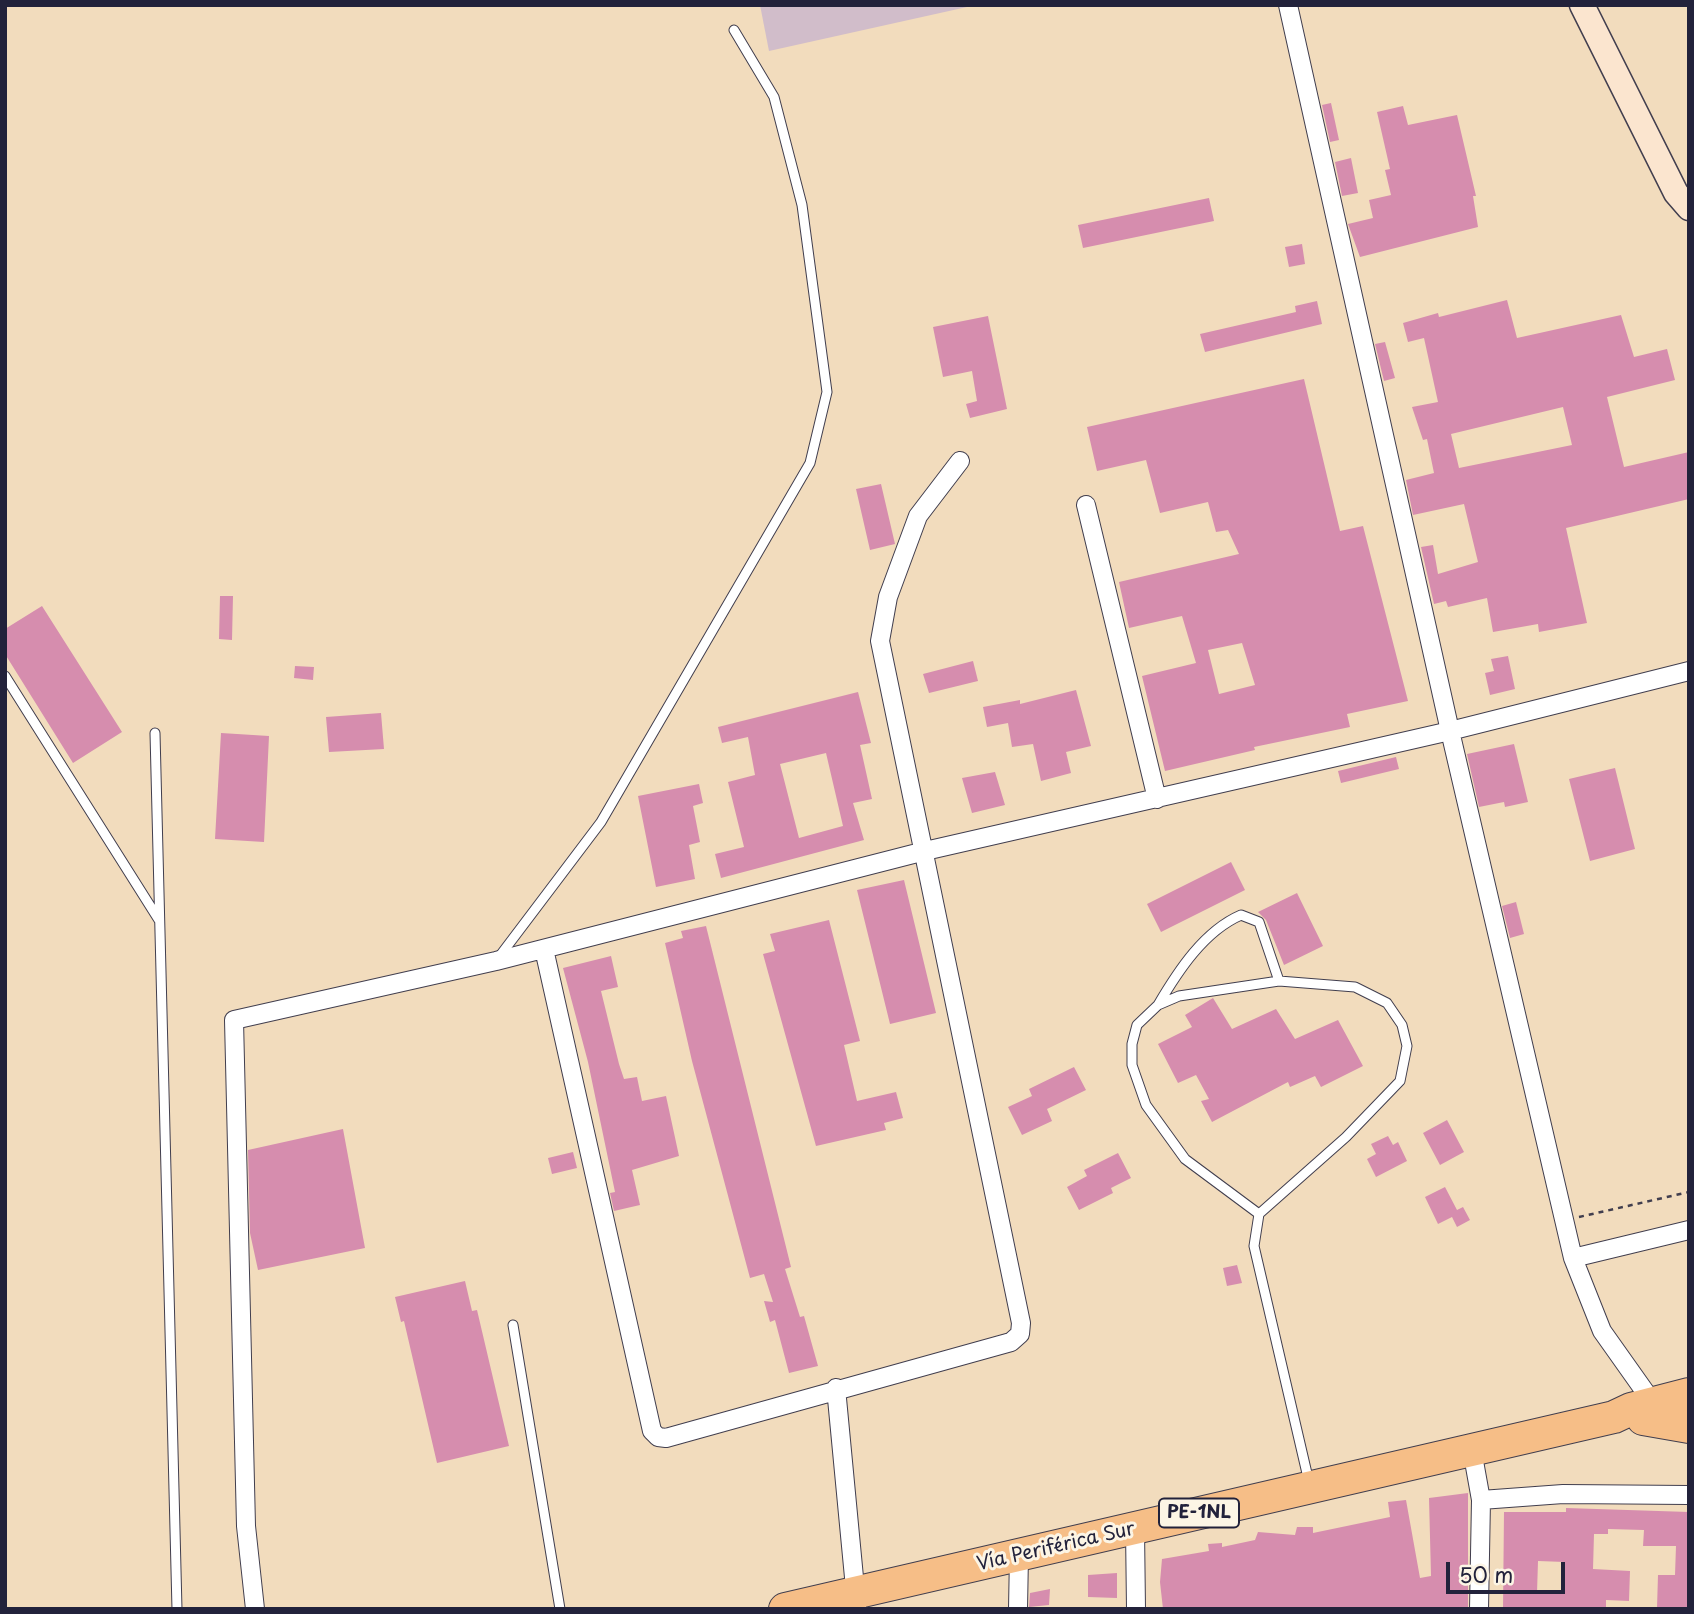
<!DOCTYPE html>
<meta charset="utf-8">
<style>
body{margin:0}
#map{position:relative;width:1694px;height:1614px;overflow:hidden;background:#f2dcbd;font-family:"Playpen Sans",sans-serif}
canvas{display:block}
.frame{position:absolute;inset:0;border:7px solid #22223b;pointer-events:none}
.scale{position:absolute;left:1446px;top:1562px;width:119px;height:32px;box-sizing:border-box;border:4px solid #22223b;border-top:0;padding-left:9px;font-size:21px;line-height:24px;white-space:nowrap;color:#22223b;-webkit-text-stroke:5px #fcf5e5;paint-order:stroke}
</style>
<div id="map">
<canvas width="1694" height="1614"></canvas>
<div class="frame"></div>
<div class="scale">50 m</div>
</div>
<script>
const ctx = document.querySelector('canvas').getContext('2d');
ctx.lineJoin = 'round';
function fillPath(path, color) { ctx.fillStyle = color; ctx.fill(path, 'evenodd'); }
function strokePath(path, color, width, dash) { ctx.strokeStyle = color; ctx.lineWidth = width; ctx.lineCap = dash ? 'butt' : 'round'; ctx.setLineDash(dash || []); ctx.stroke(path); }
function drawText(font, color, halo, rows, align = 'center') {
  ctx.font = font + ' "Playpen Sans",sans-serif'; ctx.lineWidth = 6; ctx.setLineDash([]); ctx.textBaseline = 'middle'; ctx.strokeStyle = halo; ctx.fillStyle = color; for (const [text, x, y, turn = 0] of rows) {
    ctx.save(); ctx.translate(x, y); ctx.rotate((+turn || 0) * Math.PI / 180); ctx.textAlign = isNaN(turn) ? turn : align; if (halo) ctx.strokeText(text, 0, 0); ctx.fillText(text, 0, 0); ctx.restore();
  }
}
fillPath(new Path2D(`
 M 760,5 L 976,5 L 769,51 Z`), '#d1bdca');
fillPath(new Path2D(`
 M 1331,103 L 1339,140 L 1330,142 L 1322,105 Z
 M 1403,106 L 1408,125 L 1457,115 L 1476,196 L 1473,196 L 1478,227 L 1360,257 L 1348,224 L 1373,218 L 1369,200 L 1391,195 L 1385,170 L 1390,169 L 1377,112 Z
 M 1351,158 L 1358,193 L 1342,196 L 1335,162 Z
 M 1209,198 L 1214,221 L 1083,248 L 1078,225 Z
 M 1302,244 L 1305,264 L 1289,267 L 1285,247 Z
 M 1507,300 L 1517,338 L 1621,315 L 1634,357 L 1667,349 L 1675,380 L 1607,397 L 1624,467 L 1689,452 L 1689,499 L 1566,528 L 1587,623 L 1539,632 L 1538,624 L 1493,632 L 1487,598 L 1448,607 L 1446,601 L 1434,604 L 1421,547 L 1433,545 L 1438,574 L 1478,562 L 1464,504 L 1413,515 L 1406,480 L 1434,473 L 1427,439 L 1423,440 L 1412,407 L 1438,402 L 1424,338 L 1408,342 L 1403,323 L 1438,313 L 1439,317 ZM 1563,407 L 1572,445 L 1459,468 L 1451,434 Z
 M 1317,301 L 1322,324 L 1205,352 L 1200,334 L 1296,312 L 1295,306 Z
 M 988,316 L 1007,409 L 970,418 L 966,404 L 977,401 L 972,371 L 943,377 L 933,327 Z
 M 1385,342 L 1395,378 L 1384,381 L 1375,344 Z
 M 1304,379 L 1340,531 L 1363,526 L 1408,701 L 1347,714 L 1350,727 L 1254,747 L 1255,750 L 1165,771 L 1142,676 L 1196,663 L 1182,616 L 1129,628 L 1119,582 L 1239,554 L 1228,530 L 1216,532 L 1208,502 L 1160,513 L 1146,460 L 1097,471 L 1087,427 ZM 1242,643 L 1255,685 L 1219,694 L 1208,650 Z
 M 881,484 L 895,544 L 870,550 L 856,489 Z
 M 220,596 L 233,596 L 232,640 L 219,639 Z
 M 42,606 L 122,732 L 73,763 L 5,654 L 5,629 Z
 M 1508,656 L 1515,689 L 1490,695 L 1485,673 L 1494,671 L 1491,659 Z
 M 973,661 L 978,681 L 929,693 L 923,674 Z
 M 295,666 L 314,667 L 313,680 L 294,678 Z
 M 1076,690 L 1091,746 L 1066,752 L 1071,773 L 1041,781 L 1033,744 L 1012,747 L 1008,723 L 987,727 L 983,707 L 1020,700 L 1020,704 Z
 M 858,692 L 871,743 L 860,745 L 872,799 L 853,803 L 864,840 L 721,878 L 715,854 L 744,847 L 728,782 L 755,775 L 748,737 L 722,743 L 718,727 ZM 826,753 L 843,826 L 799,838 L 780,764 Z
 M 381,713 L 384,749 L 329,752 L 326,717 Z
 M 221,733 L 269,736 L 264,842 L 215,839 Z
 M 1514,744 L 1528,802 L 1505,807 L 1504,802 L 1479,807 L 1467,754 Z
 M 1396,757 L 1399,769 L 1341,783 L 1338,771 Z
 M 1615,768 L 1635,849 L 1590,861 L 1569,779 Z
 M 995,772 L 1005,805 L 972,813 L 962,778 Z
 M 699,784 L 703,803 L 693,806 L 700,842 L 689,845 L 695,879 L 656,887 L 638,796 Z
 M 1231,862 L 1245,890 L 1161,932 L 1147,904 Z
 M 904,880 L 936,1013 L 890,1024 L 857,890 Z
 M 1297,893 L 1323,946 L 1284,965 L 1266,920 L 1258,912 Z
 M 1516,902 L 1524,934 L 1510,938 L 1502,906 Z
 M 829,920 L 860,1041 L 844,1045 L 857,1101 L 896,1092 L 903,1118 L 884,1123 L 886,1130 L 816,1146 L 763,954 L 775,951 L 770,934 Z
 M 706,926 L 791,1267 L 785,1269 L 800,1317 L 804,1316 L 818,1366 L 789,1373 L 775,1320 L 770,1322 L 764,1301 L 773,1302 L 764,1274 L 750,1278 L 692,1061 L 665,943 L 683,938 L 681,931 Z
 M 611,956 L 618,987 L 601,991 L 619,1064 L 624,1079 L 637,1077 L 642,1101 L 666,1096 L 679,1156 L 632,1170 L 640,1205 L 614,1211 L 610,1193 L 615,1192 L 588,1062 L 563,968 Z
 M 1213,998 L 1232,1029 L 1276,1009 L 1295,1039 L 1338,1020 L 1363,1066 L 1321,1087 L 1315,1076 L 1290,1087 L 1288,1082 L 1212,1122 L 1201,1101 L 1209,1099 L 1196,1075 L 1178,1083 L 1158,1044 L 1192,1027 L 1185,1015 Z
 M 1074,1067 L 1086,1090 L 1047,1109 L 1052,1121 L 1022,1135 L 1008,1107 L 1032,1096 L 1029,1089 Z
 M 1447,1120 L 1464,1152 L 1440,1165 L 1423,1133 Z
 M 343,1129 L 365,1248 L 258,1270 L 250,1233 L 248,1150 Z
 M 1388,1136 L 1393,1145 L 1398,1142 L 1407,1161 L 1376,1177 L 1367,1159 L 1376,1154 L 1371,1144 Z
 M 573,1152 L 577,1168 L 552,1174 L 548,1158 Z
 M 1118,1153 L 1131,1178 L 1111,1188 L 1113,1193 L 1079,1210 L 1067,1187 L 1087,1176 L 1084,1170 Z
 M 1445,1187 L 1457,1210 L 1463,1207 L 1470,1220 L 1457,1227 L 1452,1217 L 1438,1224 L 1425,1197 Z
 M 1237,1265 L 1242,1283 L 1227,1286 L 1223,1268 Z
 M 465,1281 L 472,1311 L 477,1310 L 509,1446 L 437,1463 L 404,1321 L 401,1322 L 395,1297 Z
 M 1468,1493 L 1468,1607 L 1163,1609 L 1160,1582 L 1162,1559 L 1209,1551 L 1208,1544 L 1222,1543 L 1222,1547 L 1255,1540 L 1258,1532 L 1295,1535 L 1297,1527 L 1313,1527 L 1313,1533 L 1390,1517 L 1388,1502 L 1406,1500 L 1420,1578 L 1431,1576 L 1429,1498 Z
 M 1566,1508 L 1689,1512 L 1689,1609 L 1657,1608 L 1658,1575 L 1675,1575 L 1676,1546 L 1643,1546 L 1644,1530 L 1608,1529 L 1608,1534 L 1594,1534 L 1593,1569 L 1630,1571 L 1629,1601 L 1606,1600 L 1606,1607 L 1503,1609 L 1504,1512 L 1566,1512 ZM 1538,1561 L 1565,1562 L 1564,1594 L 1537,1593 Z
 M 1117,1573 L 1117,1598 L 1088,1597 L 1088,1575 Z
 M 1050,1589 L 1049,1605 L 1029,1607 L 1030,1593 Z`), '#d68dae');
const lane = new Path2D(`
 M 5,676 L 159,920
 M 155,733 L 177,1609
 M 499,957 L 601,822 L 810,463 L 827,392 L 802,205 L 774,97 L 734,30
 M 1158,1005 C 1178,971 1204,931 1241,915 L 1259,922 L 1279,981
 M 1259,1214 L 1185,1159 L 1146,1105 L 1132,1065 L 1132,1044 L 1137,1025 L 1158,1005 L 1179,996 L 1279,981 L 1355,987 L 1387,1003 L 1402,1025 L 1407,1046 L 1400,1081 L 1346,1137 L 1259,1214 L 1254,1246 L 1309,1482
 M 513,1325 L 560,1609`);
const street = new Path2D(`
 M 1288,5 L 1450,731 L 1573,1258 L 1602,1331 L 1653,1403
 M 1086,505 L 1157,799
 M 544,949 L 652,1431 L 658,1437 L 666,1438 L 1011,1342 L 1020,1334 L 1021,1323 L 880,641 L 888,597 L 918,516 L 960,461
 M 1573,1258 L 1689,1230
 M 836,1388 L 857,1609
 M 1472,1450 L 1481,1500 L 1479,1609
 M 1481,1500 L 1563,1494 L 1689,1495
 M 1135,1529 L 1136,1609
 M 255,1609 L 246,1526 L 234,1020 L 496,961 L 925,851 L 1450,731 L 1689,671
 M 1018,1609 L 1019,1555`);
const secondary = new Path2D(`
 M 1582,5 L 1676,193 L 1689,208`);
const highway = new Path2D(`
 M 1643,1419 L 1689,1427
 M 785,1609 L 1614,1417 L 1631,1409 L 1689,1394`);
strokePath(lane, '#413e4e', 11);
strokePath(street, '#413e4e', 20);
strokePath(secondary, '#413e4e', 27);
strokePath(highway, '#413e4e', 34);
strokePath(new Path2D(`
 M 1579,1217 L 1689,1192`), '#413e4e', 2.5, [5, 5]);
strokePath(lane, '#fff', 9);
strokePath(street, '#fff', 18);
strokePath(secondary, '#fbe5cf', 24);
strokePath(highway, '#f6be87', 32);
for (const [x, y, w] of [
 [1199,1513,80]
]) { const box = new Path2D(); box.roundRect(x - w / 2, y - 14.5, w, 29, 5); ctx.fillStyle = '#fcf5e5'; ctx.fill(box); strokePath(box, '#22223b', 2); }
drawText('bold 18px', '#22223b', null, [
 ["PE-1NL",1199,1513]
]);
drawText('19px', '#22223b', '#fcf5e5', [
 ["Vía Periférica Sur",1056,1547,-13]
]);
</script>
